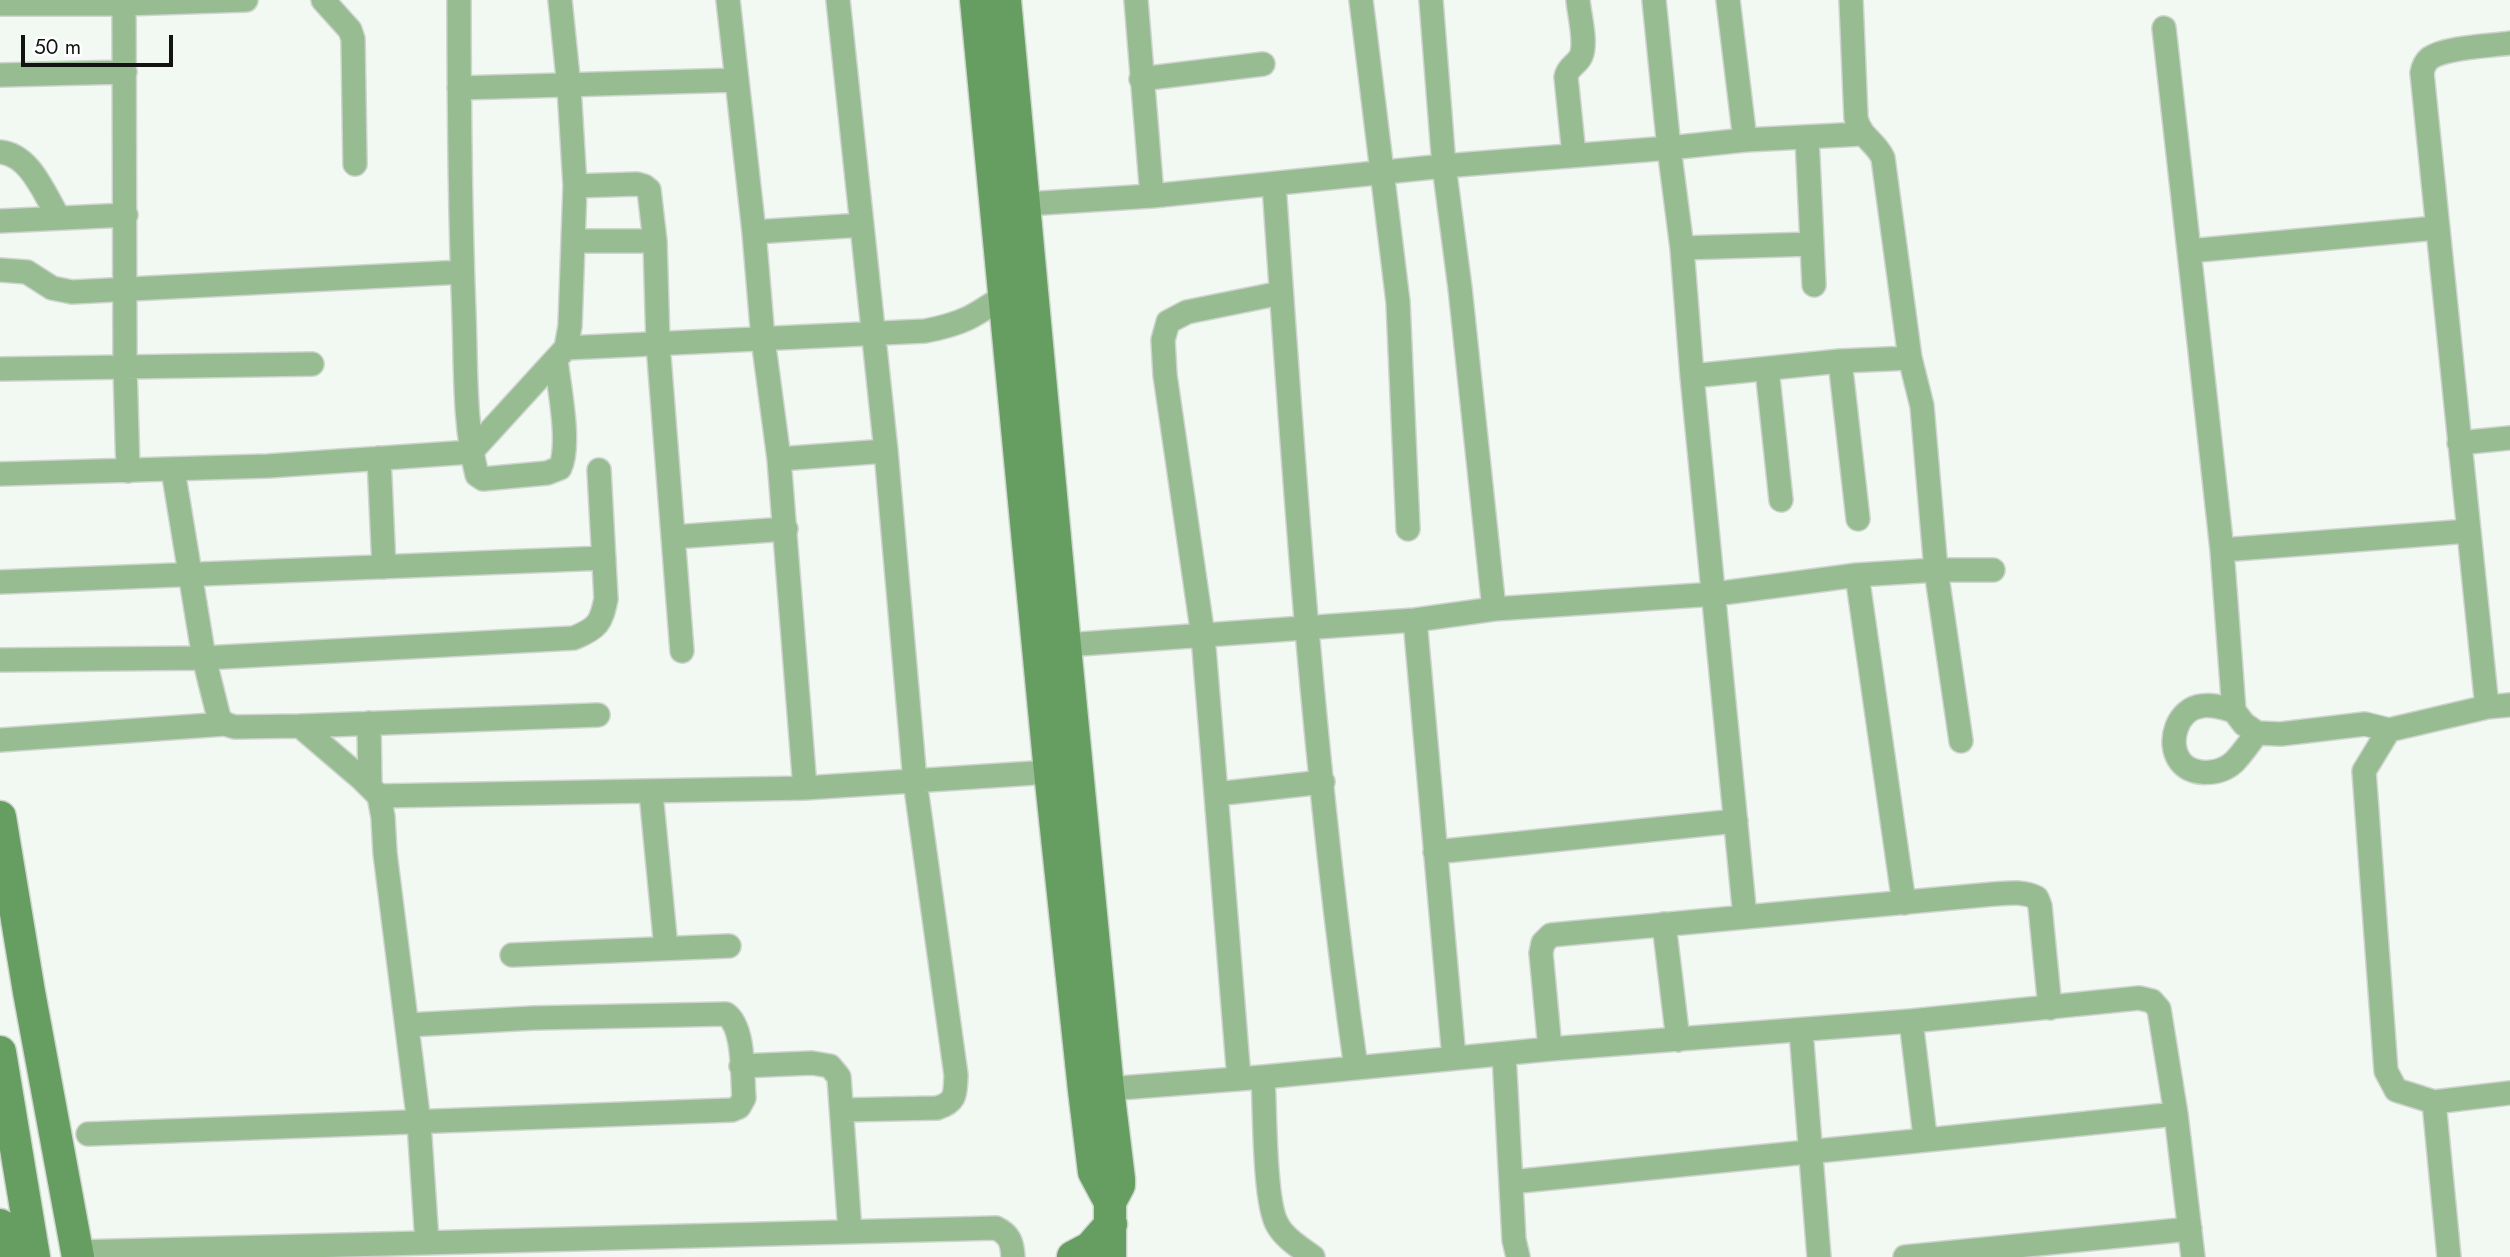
<!DOCTYPE html>
<style>
body{margin:0}
#map{position:relative;width:2510px;height:1257px;overflow:hidden;background:#f2f8f2;font-family:Jost,sans-serif}
canvas{display:block}
.scale{position:absolute;left:21px;top:35px;width:152px;height:32px;box-sizing:border-box;border:4px solid #121412;border-top:0;padding-left:9px;font-size:21px;line-height:24px;white-space:nowrap;color:#121412;-webkit-text-stroke:5px #fff;paint-order:stroke}
</style>
<div id="map">
<canvas width="2510" height="1257"></canvas>
<div class="scale">50 m</div>
</div>
<script>
const ctx = document.querySelector('canvas').getContext('2d');
ctx.lineJoin = 'round';
function strokePath(path, color, width, dash) { ctx.strokeStyle = color; ctx.lineWidth = width; ctx.lineCap = dash ? 'butt' : 'round'; ctx.setLineDash(dash || []); ctx.stroke(path); }
const street = new Path2D(`
 M 323,0 L 350,30 L 353,39 L 355,164
 M 459,0 C 459,105 460,210 464,315 C 466,368 464,424 477,475 L 483,479 L 547,473 L 560,468 C 571,445 559,387 556,360
 M 560,0 L 569,87 L 575,186 L 570,326 L 566,348
 M 728,0 L 754,232 L 763,339 L 779,459 L 805,788
 M 838,0 L 886,451
 M 1136,0 L 1152,196
 M 1361,0 L 1398,302 L 1408,529
 M 1431,0 L 1444,166 L 1460,288 L 1494,609
 M 1654,0 L 1669,148 L 1682,248 L 1812,244
 M 1851,0 L 1856,118 C 1860,137 1876,142 1883,158 L 1910,358 L 1922,406 L 1936,570 L 1961,741
 M 0,4 L 124,4 L 246,0
 M 124,4 L 125,366 L 128,471
 M 2164,28 L 2189,251
 M 0,75 L 125,72
 M 1141,79 L 1263,64
 M 459,88 L 737,80
 M 1807,137 L 1814,285
 M 1745,140 L 1862,134
 M 0,152 C 31,155 44,194 59,218
 M 1574,155 L 1566,77 C 1568,66 1577,65 1581,56 C 1587,43 1579,14 1578,0
 M 1274,184 C 1294,479 1314,775 1356,1068
 M 575,186 L 637,184 L 644,186 L 649,190 L 655,241 L 658,344 L 682,651
 M 1010,205 L 1152,196 L 1444,166 L 1669,148 L 1745,140 L 1728,0
 M 0,221 L 126,215
 M 754,232 L 862,225
 M 573,241 L 655,241
 M 1682,248 L 1692,376 L 1745,917
 M 0,270 L 27,272 L 52,288 L 72,292 L 462,272
 M 1840,361 L 1858,519
 M 0,369 L 312,364
 M 1767,369 L 1781,500
 M 1692,376 L 1840,361 L 1910,358
 M 2459,443 L 2510,438
 M 379,458 L 384,567
 M 779,459 L 886,451 L 915,781 L 956,1075 C 955,1093 957,1102 937,1108 L 842,1110
 M 173,470 L 204,658 L 219,718 L 225,724 L 235,727 L 300,726 L 362,779 L 379,796 L 805,788 L 1065,771
 M 0,474 L 268,466 L 471,452 L 566,348 L 925,331 C 962,324 973,317 1004,296
 M 673,537 L 786,529
 M 2222,550 L 2189,251 L 2436,228
 M 1857,575 L 1904,903
 M 0,582 L 604,558
 M 1415,620 L 1454,1058
 M 1052,646 L 1415,620 L 1494,609 L 1715,594 L 1857,575 L 1936,570 L 1993,570
 M 0,660 L 204,658 L 574,638 C 598,628 601,623 606,599 L 599,470
 M 2487,707 L 2422,73 C 2423,67 2425,62 2430,58 C 2446,47 2490,46 2510,43
 M 2234,711 C 2224,708 2213,704 2202,706 C 2178,708 2166,742 2180,761 C 2192,777 2220,775 2234,762 C 2242,754 2250,742 2257,733
 M 369,723 L 370,787
 M 300,726 L 598,715
 M 2389,730 L 2365,724 L 2281,734 L 2257,733 L 2244,724 L 2234,711 L 2222,550 L 2469,531
 M 0,740 L 225,724
 M 651,793 L 666,948
 M 1216,794 L 1203,636 L 1165,375 L 1163,340 L 1168,322 L 1187,312 L 1281,293
 M 379,796 L 383,817 L 385,853 L 419,1123 L 427,1242
 M 1435,852 L 1736,821
 M 1664,924 L 1678,1040
 M 512,955 L 729,946
 M 1911,1021 L 1925,1136 L 1936,1139 L 2176,1114
 M 1801,1031 L 1819,1257
 M 1550,1049 L 1541,953 L 1543,943 L 1551,935 L 1994,894 C 2008,893 2024,891 2037,898 L 2040,906 L 2050,1008
 M 1504,1054 L 1514,1240 L 1518,1257
 M 741,1066 L 812,1063 L 830,1066 L 839,1077 L 850,1232
 M 1263,1077 C 1265,1108 1264,1201 1277,1224 C 1284,1238 1301,1248 1313,1257
 M 1239,1079 L 1216,794 L 1323,782
 M 1094,1090 L 1263,1077 L 1550,1049 L 1911,1021 L 2139,998 L 2152,1001 L 2159,1009 L 2176,1114 L 2193,1257
 M 2434,1102 L 2396,1090 L 2386,1071 L 2364,771 L 2389,730 L 2487,707 L 2510,705
 M 88,1134 L 732,1110 L 739,1107 L 744,1098 C 742,1076 745,1027 726,1014 L 533,1018 L 408,1025
 M 1511,1182 L 1936,1139
 M 77,1252 L 996,1228 C 1010,1235 1012,1242 1013,1257
 M 1905,1257 L 2190,1229
 M 2449,1257 L 2434,1102 L 2510,1093`);
const secondary = new Path2D(`
 M 976,0 L 1050,772 L 1084,1090 L 1094,1172 L 1110,1202
 M 1005,0 L 1065,646 L 1108,1089 L 1119,1179 L 1119,1185 L 1110,1202 L 1110,1257
 M 0,817 L 29,992 L 78,1257
 M 0,1052 L 34,1257
 M 0,1225 L 6,1257
 M 1073,1257 L 1090,1248 L 1111,1224`);
strokePath(street, '#ced4ce', 26);
strokePath(secondary, '#ced4ce', 35);
strokePath(street, '#97bc92', 23);
strokePath(secondary, '#669e61', 32);
</script>
